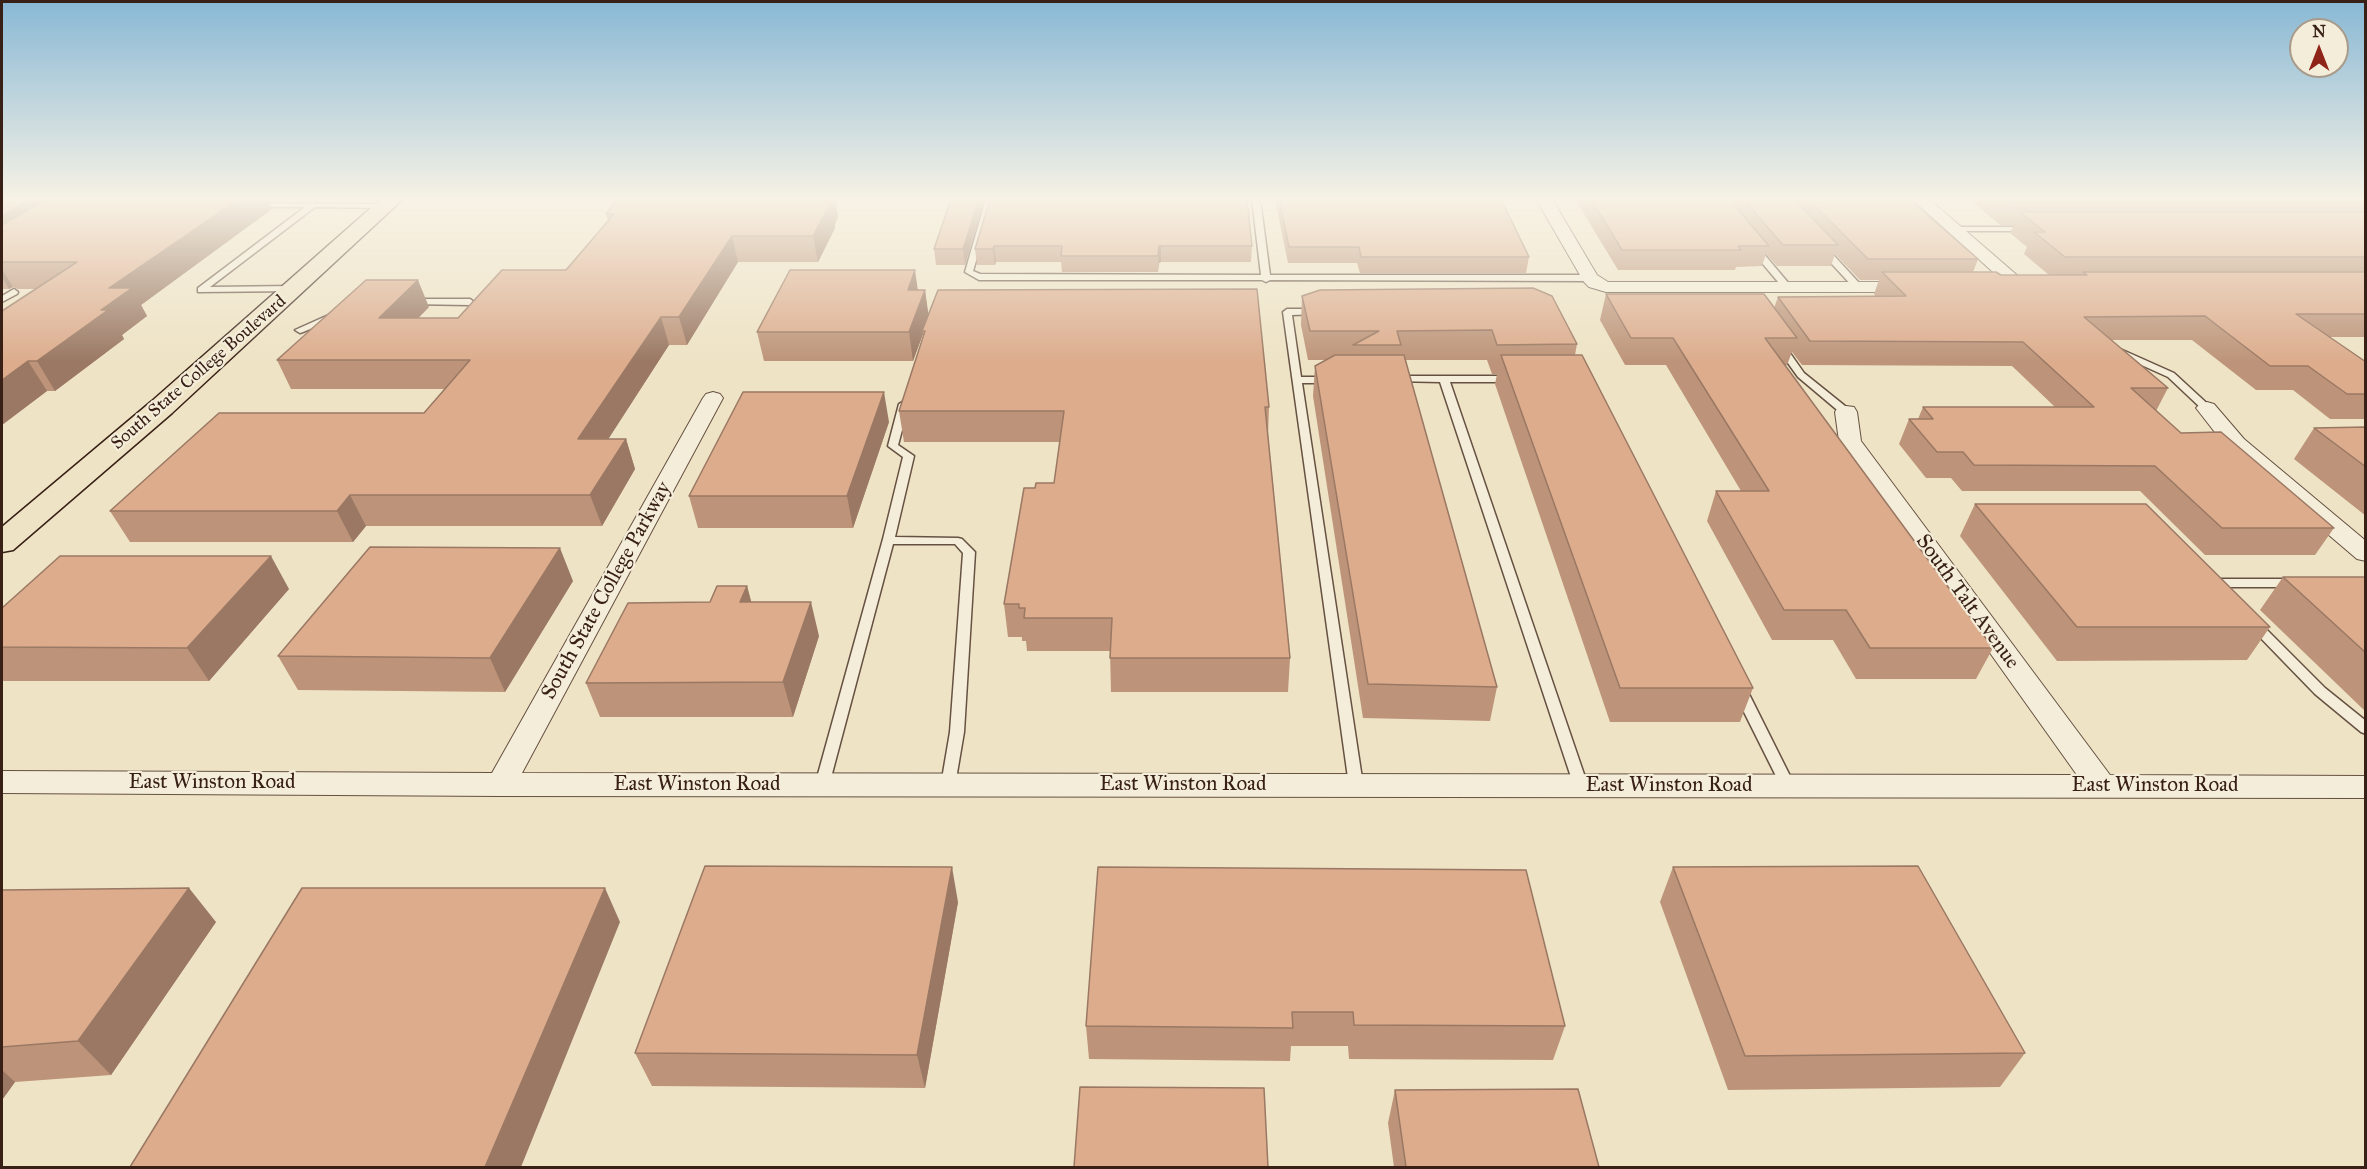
<!DOCTYPE html>
<style>
body{margin:0}
#map{position:relative;width:2367px;height:1169px;overflow:hidden;background:#eee3c5;font-family:"IM FELL Great Primer",serif}
canvas{display:block}
.frame{position:absolute;inset:0;border:3px solid #382017;pointer-events:none}
.north{position:absolute;left:2289px;top:18px;width:60px;height:60px;box-sizing:border-box;background:#f4edd9;border:2px solid #a99b8b;border-radius:50%;rotate:0deg;font-size:16px;font-weight:700;line-height:24px;text-align:center;color:#382017}
.north::after{content:'';display:block;margin:auto;width:21px;height:27px;background:#8f2418;clip-path:polygon(50% 0,100% 100%,50% 72%,0 100%)}
</style>
<div id="map">
<canvas width="2367" height="1169"></canvas>
<div class="frame"></div>
<div class="north">N</div>
</div>
<script>
const ctx = document.querySelector('canvas').getContext('2d');
ctx.lineJoin = 'round';
function strokePath(path, color, width, dash) { ctx.strokeStyle = color; ctx.lineWidth = width; ctx.lineCap = dash ? 'butt' : 'round'; ctx.setLineDash(dash || []); ctx.stroke(path); }
function fillPath(path, color) { ctx.fillStyle = color; ctx.fill(path, 'evenodd'); }
function drawText(font, color, halo, rows, align = 'center') {
  ctx.font = font + ' "IM FELL Great Primer",serif'; ctx.lineWidth = 4.5; ctx.setLineDash([]); ctx.textBaseline = 'middle'; ctx.strokeStyle = halo; ctx.fillStyle = color; for (const [text, x, y, turn = 0] of rows) {
    ctx.save(); ctx.translate(x, y); ctx.rotate((+turn || 0) * Math.PI / 180); ctx.textAlign = isNaN(turn) ? turn : align; if (halo) ctx.strokeText(text, 0, 0); ctx.fillText(text, 0, 0); ctx.restore();
  }
}
const service = new Path2D(`
 M 986,199 L 994,199 L 973,271 L 980,274 L 1261,275 L 1252,199 L 1260,199 L 1270,275 L 1590,275 L 1594,278 L 1590,281 L 1270,280 L 1266,282 L 1262,280 L 979,280 L 965,272 Z
 M 250,203 L 384,204 L 388,206 L 384,208 L 315,207 L 210,287 L 294,286 L 297,287 L 297,291 L 198,292 L 198,288 L 305,207 L 250,207 Z
 M 1951,227 L 2028,227 L 2032,229 L 2028,231 L 1954,231 L 1950,229 Z
 M 1819,246 L 1825,246 L 1861,285 L 1861,289 L 1855,289 L 1819,250 Z
 M 1752,247 L 1758,247 L 1790,285 L 1790,289 L 1784,289 L 1752,251 Z
 M 14,289 L 18,292 L 17,294 L 2,302 L 2,296 Z
 M 411,299 L 470,299 L 474,302 L 470,305 L 408,304 L 407,302 Z
 M 1317,309 L 1321,312 L 1320,314 L 1292,315 L 1301,377 L 1329,377 L 1334,380 L 1329,383 L 1302,383 L 1363,785 L 1361,789 L 1356,790 L 1351,789 L 1349,785 L 1283,312 L 1287,309 Z
 M 333,313 L 337,316 L 336,318 L 303,332 L 300,333 L 295,330 Z
 M 1780,342 L 1783,343 L 1804,373 L 1850,410 L 1850,414 L 1842,414 L 1798,377 L 1775,345 Z
 M 2118,348 L 2174,373 L 2212,408 L 2207,411 L 2203,410 L 2168,377 L 2115,353 L 2113,351 Z
 M 1394,376 L 1512,376 L 1517,379 L 1512,382 L 1450,382 L 1588,786 L 1586,790 L 1581,791 L 1576,790 L 1574,786 L 1440,382 L 1391,381 L 1391,377 Z
 M 904,401 L 909,404 L 898,445 L 914,456 L 895,537 L 958,538 L 962,539 L 975,552 L 964,732 L 955,785 L 953,789 L 948,790 L 943,789 L 941,785 L 950,732 L 963,553 L 955,544 L 893,544 L 829,785 L 827,789 L 822,790 L 817,789 L 815,785 L 883,539 L 903,457 L 888,446 L 899,404 Z
 M 2214,579 L 2295,579 L 2301,583 L 2295,587 L 2222,587 L 2217,589 L 2208,583 Z
 M 2254,620 L 2258,621 L 2325,688 L 2366,721 L 2366,734 L 2361,732 L 2315,694 L 2250,627 L 2248,624 L 2250,621 Z
 M 1740,685 L 1745,687 L 1747,690 L 1795,786 L 1793,790 L 1788,791 L 1783,790 L 1733,690 L 1735,687 Z`);
const minor = new Path2D(`
 M 1536,199 L 1552,199 L 1597,275 L 1608,282 L 1909,282 L 1915,283 L 1918,287 L 1915,291 L 1909,292 L 1606,292 L 1589,287 L 1584,282 Z
 M 1912,199 L 1929,199 L 2026,283 L 2029,287 L 2026,291 L 2014,291 Z
 M 713,392 L 720,394 L 723,398 L 522,773 L 2077,775 L 1839,441 L 1835,412 L 1838,407 L 1846,406 L 1854,407 L 1857,412 L 1861,441 L 2110,775 L 2366,776 L 2366,798 L 500,796 L 2,793 L 2,771 L 492,773 L 703,398 L 706,394 Z
 M 2207,402 L 2214,404 L 2244,439 L 2366,541 L 2366,561 L 2357,559 L 2228,449 L 2196,408 L 2200,404 Z`);
const primary = new Path2D(`
 M 381,199 L 403,199 L 172,413 L 13,550 L 2,552 L 2,527 L 152,401 Z`);
strokePath(service, '#665142', 3);
strokePath(minor, '#665142', 2);
strokePath(primary, '#382017', 3);
fillPath(service, '#f4edd9');
fillPath(minor, '#f4edd9');
fillPath(primary, '#eee3c5');
fillPath(new Path2D(`
 M 2,199 L 287,199 L 283,201 L 268,201 L 272,209 L 141,305 L 147,316 L 122,335 L 124,339 L 55,391 L 47,391 L 2,425 L 2,311 L 35,289 L 18,289 L 13,287 L 9,289 L 2,289 Z
 M 839,199 L 836,204 L 838,217 L 835,224 L 835,228 L 818,262 L 738,262 L 687,345 L 669,345 L 608,439 L 626,439 L 635,469 L 602,526 L 366,526 L 353,542 L 130,542 L 110,511 L 424,413 L 445,389 L 291,389 L 277,360 L 429,307 L 418,318 L 458,318 L 566,270 L 608,221 L 606,214 L 613,204 L 613,202 Z
 M 951,199 L 985,199 L 965,265 L 936,265 L 934,249 Z
 M 990,199 L 1252,246 L 1251,262 L 1161,262 L 1159,263 L 1158,272 L 1062,272 L 1061,262 L 996,262 L 995,265 L 977,265 L 975,249 Z
 M 1275,199 L 1501,199 L 1529,257 L 1526,273 L 1360,273 L 1357,263 L 1288,263 Z
 M 1575,199 L 1909,199 L 1978,259 L 1973,272 L 2001,275 L 2049,275 L 2024,254 L 2027,247 L 2010,233 L 2014,225 L 2000,225 L 1969,199 L 2366,199 L 2366,337 L 2329,337 L 2366,362 L 2366,419 L 2330,419 L 2293,390 L 2256,390 L 2192,340 L 2112,340 L 2168,388 L 2156,411 L 2181,433 L 2334,528 L 2315,555 L 2205,555 L 2140,491 L 1962,491 L 1951,478 L 1926,478 L 1899,444 L 1909,419 L 1918,419 L 1923,407 L 2055,407 L 2012,366 L 1802,365 L 1792,352 L 1787,365 L 1785,365 L 1993,648 L 1976,679 L 1856,679 L 1833,640 L 1772,640 L 1707,521 L 1716,491 L 1741,491 L 1666,365 L 1625,365 L 1600,320 L 1606,294 L 1774,308 L 1778,297 L 1876,297 L 1874,294 L 1879,280 L 1860,280 L 1835,254 L 1831,266 L 1777,266 L 1766,254 L 1762,266 L 1736,267 L 1735,270 L 1618,270 Z
 M 918,290 L 925,290 L 928,315 L 1269,407 L 1268,434 L 1290,658 L 1288,692 L 1111,692 L 1110,651 L 1027,651 L 1026,641 L 1022,641 L 1022,637 L 1008,637 L 1004,604 L 1035,488 L 1054,483 L 1060,442 L 904,442 L 899,411 L 923,337 L 923,334 L 913,361 L 764,361 L 757,332 Z
 M 1302,296 L 1577,344 L 1575,355 L 1753,688 L 1740,722 L 1610,722 L 1495,384 L 1497,374 L 1492,374 L 1487,360 L 1405,360 L 1497,687 L 1490,721 L 1363,718 L 1313,396 L 1315,366 L 1326,360 L 1308,360 L 1301,325 Z
 M 889,422 L 853,528 L 698,528 L 689,496 Z
 M 2366,427 L 2366,516 L 2294,459 L 2314,428 Z
 M 1975,504 L 2270,627 L 2247,660 L 2057,661 L 1960,536 Z
 M 2283,577 L 2366,577 L 2366,712 L 2260,610 Z
 M 573,581 L 505,692 L 298,690 L 278,656 Z
 M 747,586 L 751,602 L 819,636 L 793,717 L 600,717 L 586,683 L 710,602 Z
 M 289,589 L 209,681 L 2,681 L 2,608 Z
 M 1098,867 L 1565,1026 L 1553,1060 L 1349,1059 L 1348,1046 L 1291,1046 L 1290,1061 L 1089,1059 L 1086,1026 Z
 M 1673,867 L 2025,1053 L 2000,1087 L 1728,1090 L 1660,902 Z
 M 2,890 L 216,922 L 111,1075 L 15,1082 L 2,1100 Z
 M 958,902 L 925,1088 L 652,1086 L 635,1053 Z
 M 1395,1090 L 1599,1167 L 1394,1167 L 1388,1123 Z`), '#bd9479');
fillPath(new Path2D(`
 M 30,199 L 87,199 L 2,252 L 2,216 Z
 M 239,199 L 267,199 L 272,209 L 141,305 L 147,316 L 122,335 L 124,339 L 55,391 L 37,361 L 101,310 L 109,288 Z
 M 826,199 L 839,199 L 836,204 L 838,217 L 835,224 L 835,228 L 818,262 L 813,236 Z
 M 979,199 L 985,199 L 965,265 L 963,249 Z
 M 732,236 L 738,262 L 687,345 L 679,317 Z
 M 994,246 L 996,262 L 995,265 L 993,249 Z
 M 1159,246 L 1161,246 L 1161,262 L 1159,263 L 1158,272 Z
 M 2,269 L 13,287 L 9,289 L 2,277 Z
 M 915,270 L 919,298 L 908,290 Z
 M 418,280 L 429,307 L 391,346 L 379,318 Z
 M 925,290 L 929,318 L 922,331 L 923,334 L 913,361 L 909,332 Z
 M 661,317 L 669,345 L 589,469 L 578,439 Z
 M 28,361 L 47,391 L 2,425 L 2,380 Z
 M 884,392 L 889,422 L 853,528 L 847,496 Z
 M 626,439 L 635,469 L 602,526 L 590,495 Z
 M 350,495 L 366,526 L 353,542 L 337,511 Z
 M 560,548 L 573,581 L 505,692 L 490,658 Z
 M 271,556 L 289,589 L 209,681 L 187,648 Z
 M 747,586 L 756,619 L 740,602 Z
 M 811,602 L 819,636 L 793,717 L 783,682 Z
 M 952,867 L 958,902 L 925,1088 L 917,1055 Z
 M 189,888 L 216,922 L 111,1075 L 78,1041 Z
 M 605,888 L 620,922 L 521,1167 L 485,1167 Z
 M 2,1070 L 15,1082 L 2,1100 Z`), '#9a7863');
const building = new Path2D(`
 M 2,199 L 30,199 L 2,216 Z
 M 47,199 L 239,199 L 109,288 L 132,288 L 101,310 L 108,310 L 37,361 L 28,361 L 2,380 L 2,311 L 77,262 L 2,262 L 2,225 Z
 M 616,199 L 830,199 L 828,202 L 831,202 L 813,236 L 732,236 L 679,317 L 661,317 L 578,439 L 626,439 L 590,495 L 350,495 L 337,511 L 110,511 L 219,413 L 424,413 L 470,360 L 277,360 L 366,280 L 418,280 L 379,318 L 458,318 L 502,270 L 566,270 L 614,214 L 606,214 L 615,202 L 613,202 Z
 M 951,199 L 979,199 L 963,249 L 934,249 Z
 M 990,199 L 1247,199 L 1252,246 L 1159,246 L 1158,256 L 1061,256 L 1062,246 L 994,246 L 993,249 L 975,249 Z
 M 1279,199 L 1501,199 L 1529,257 L 1361,257 L 1359,247 L 1289,247 Z
 M 1591,199 L 1729,199 L 1769,246 L 1738,246 L 1741,250 L 1622,250 Z
 M 1743,199 L 1794,199 L 1838,245 L 1783,245 Z
 M 1808,199 L 1909,199 L 1978,259 L 1868,259 Z
 M 2003,199 L 2366,199 L 2366,203 L 2009,203 Z
 M 2020,212 L 2366,212 L 2366,257 L 2065,257 L 2034,232 L 2045,232 Z
 M 790,270 L 915,270 L 908,290 L 925,290 L 909,332 L 757,332 Z
 M 1882,272 L 1996,272 L 2001,275 L 2087,275 L 2083,272 L 2366,272 L 2366,314 L 2296,314 L 2366,362 L 2366,394 L 2347,394 L 2308,366 L 2270,366 L 2205,316 L 2084,317 L 2168,388 L 2131,388 L 2181,433 L 2221,432 L 2334,528 L 2222,528 L 2155,466 L 1974,465 L 1963,452 L 1937,452 L 1909,419 L 1933,419 L 1923,407 L 2094,407 L 2023,342 L 1810,341 L 1778,297 L 1906,296 Z
 M 1533,288 L 1552,296 L 1577,344 L 1497,345 L 1492,330 L 1397,331 L 1401,345 L 1353,345 L 1379,331 L 1310,331 L 1302,296 L 1320,290 Z
 M 1257,289 L 1269,407 L 1265,407 L 1290,658 L 1110,658 L 1112,618 L 1024,618 L 1025,608 L 1019,608 L 1019,604 L 1004,604 L 1024,488 L 1035,488 L 1036,483 L 1054,483 L 1064,411 L 899,411 L 925,331 L 922,331 L 938,290 Z
 M 1606,294 L 1764,294 L 1797,338 L 1765,338 L 1993,648 L 1870,648 L 1846,610 L 1784,610 L 1716,491 L 1769,491 L 1673,338 L 1631,338 Z
 M 1335,355 L 1404,355 L 1497,687 L 1368,684 L 1315,366 Z
 M 1501,355 L 1582,355 L 1753,688 L 1620,688 Z
 M 743,392 L 884,392 L 847,496 L 689,496 Z
 M 2366,427 L 2366,467 L 2314,428 Z
 M 1975,504 L 2146,504 L 2270,627 L 2077,627 Z
 M 370,547 L 560,548 L 490,658 L 278,656 Z
 M 60,556 L 271,556 L 187,648 L 2,647 L 2,608 Z
 M 2283,577 L 2366,577 L 2366,653 Z
 M 717,586 L 747,586 L 740,602 L 811,602 L 783,682 L 586,683 L 628,603 L 710,602 Z
 M 705,866 L 952,867 L 917,1055 L 635,1053 Z
 M 1918,866 L 2025,1053 L 1745,1056 L 1673,867 Z
 M 1098,867 L 1526,870 L 1565,1026 L 1354,1025 L 1353,1012 L 1292,1012 L 1293,1028 L 1086,1026 Z
 M 189,888 L 78,1041 L 2,1047 L 2,890 Z
 M 302,888 L 605,888 L 485,1167 L 130,1167 Z
 M 1080,1087 L 1264,1088 L 1268,1167 L 1074,1167 Z
 M 1578,1089 L 1599,1167 L 1406,1167 L 1395,1090 Z`);
fillPath(building, '#dcac8d');
strokePath(building, '#9a7863', 1.5);
const sky = ctx.createLinearGradient(0, 0, 0, 362);
sky.addColorStop(0, '#88b8d5');
sky.addColorStop(0.55, '#f7f2e5');
sky.addColorStop(1, '#f7f2e500');
ctx.fillStyle = sky;
ctx.fillRect(0, 0, 2367, 362);
drawText('18px', '#382017', '#f4edd9', [
 ["South State College Boulevard",199,373,-41]
]);
drawText('21px', '#382017', '#f4edd9', [
 ["South State College Parkway",607,591,-61],
 ["South Talt Avenue",1967,602,54],
 ["East Winston Road",212,783],
 ["East Winston Road",697,785],
 ["East Winston Road",1183,785],
 ["East Winston Road",1669,786],
 ["East Winston Road",2155,786]
]);
</script>
